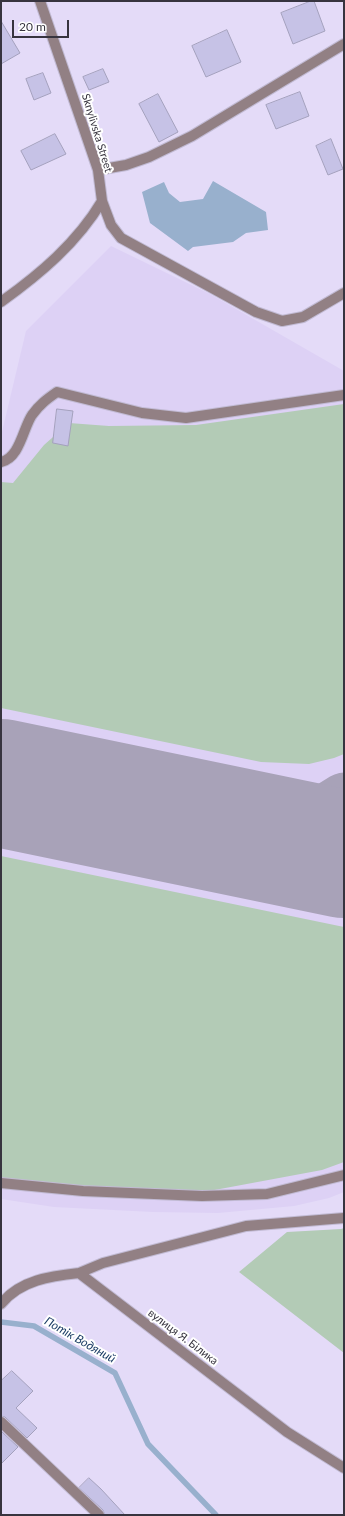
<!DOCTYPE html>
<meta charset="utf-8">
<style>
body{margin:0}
#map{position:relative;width:345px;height:1516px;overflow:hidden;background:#e4dbf8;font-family:Lato,sans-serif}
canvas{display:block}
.frame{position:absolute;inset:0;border:2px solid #37343f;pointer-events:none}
.scale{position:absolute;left:12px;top:20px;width:57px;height:18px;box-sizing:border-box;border:2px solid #37343f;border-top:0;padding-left:5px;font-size:12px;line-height:14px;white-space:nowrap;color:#37343f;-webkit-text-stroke:3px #fff;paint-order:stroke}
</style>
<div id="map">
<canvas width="345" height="1516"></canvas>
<div class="frame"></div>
<div class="scale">20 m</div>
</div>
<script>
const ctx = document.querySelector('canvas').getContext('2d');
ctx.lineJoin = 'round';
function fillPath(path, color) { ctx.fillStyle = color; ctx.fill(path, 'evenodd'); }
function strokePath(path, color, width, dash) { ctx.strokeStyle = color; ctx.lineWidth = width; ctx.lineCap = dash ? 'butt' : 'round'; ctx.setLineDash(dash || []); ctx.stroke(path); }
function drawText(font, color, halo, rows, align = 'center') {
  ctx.font = font + ' Lato,sans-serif'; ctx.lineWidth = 4; ctx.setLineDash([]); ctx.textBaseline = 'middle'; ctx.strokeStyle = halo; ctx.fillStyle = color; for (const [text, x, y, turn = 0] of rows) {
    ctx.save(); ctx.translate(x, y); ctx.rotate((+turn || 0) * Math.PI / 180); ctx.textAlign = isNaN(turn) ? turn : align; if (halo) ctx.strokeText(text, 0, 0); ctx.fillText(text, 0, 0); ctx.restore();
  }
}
fillPath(new Path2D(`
 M 111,246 L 210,294 L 344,371 L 344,1192 L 329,1198 L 294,1206 L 218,1213 L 153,1212 L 54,1207 L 1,1199 L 1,436 L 26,331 Z`), '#ddd1f5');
fillPath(new Path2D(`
 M 344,404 L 344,754 L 334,758 L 309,764 L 261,762 L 1,708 L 1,482 L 13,483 L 44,445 L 69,423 L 109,426 L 196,425 Z
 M 1,856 L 344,927 L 344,1162 L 322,1170 L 193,1194 L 126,1192 L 1,1180 Z
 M 344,1228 L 344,1353 L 239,1272 L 287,1232 L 341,1229 Z`), '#b3cbb6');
fillPath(new Path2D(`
 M 213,181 L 266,212 L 268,230 L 246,233 L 233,242 L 193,247 L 188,251 L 150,223 L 142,192 L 164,182 L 169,193 L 180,202 L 203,199 Z`), '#98b0cd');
strokePath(new Path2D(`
 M 1,1322 L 34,1326 L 115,1373 L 148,1444 L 216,1515`), '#98b0cd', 5.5);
strokePath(new Path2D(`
 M 189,822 C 256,833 284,837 344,798`), '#a8a2b8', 51);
strokePath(new Path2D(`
 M 1,783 L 344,854`), '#a8a2b8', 128);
const building = new Path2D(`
 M 311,1 L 314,1 L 325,31 L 293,44 L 281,13 Z
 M 1,21 L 20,53 L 1,64 Z
 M 227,30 L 241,62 L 206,77 L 192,46 Z
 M 103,69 L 109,82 L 89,90 L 83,77 Z
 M 43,73 L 51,93 L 34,100 L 26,79 Z
 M 300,92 L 309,116 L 276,129 L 266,105 Z
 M 158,94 L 178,132 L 159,142 L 139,104 Z
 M 55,134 L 66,154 L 31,170 L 21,151 Z
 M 331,139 L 343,169 L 328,175 L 316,146 Z
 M 57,409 L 73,411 L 68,446 L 53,443 Z
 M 12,1371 L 33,1391 L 16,1408 L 37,1428 L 27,1438 L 5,1417 L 1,1416 L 1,1381 Z
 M 1,1431 L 18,1447 L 1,1464 Z
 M 89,1478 L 101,1489 L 125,1515 L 105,1515 L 103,1510 L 79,1488 Z`);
fillPath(building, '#c6c2e6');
strokePath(building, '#a4a1bd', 1);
const minor = new Path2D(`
 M 40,1 L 98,170 L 102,201 L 111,225 L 121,238 L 256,312 L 282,321 L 303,317 L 344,293
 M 98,170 L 126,165 L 149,157 L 192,136 L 344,44
 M 1,302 C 40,274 77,243 102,201
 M 1,462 C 20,458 23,428 32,415 C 40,404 47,399 57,392 L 142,413 L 186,418 L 344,395
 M 1,1183 L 83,1191 L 202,1196 L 267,1194 L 344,1175
 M 79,1273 L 103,1263 L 246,1226 L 344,1218
 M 1,1304 C 20,1280 51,1276 79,1273 L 287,1432 L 344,1468
 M 1,1422 L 99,1515`);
strokePath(minor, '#c1bad3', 12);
strokePath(minor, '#928084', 10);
drawText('11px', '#37343f', '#fff', [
 ["Sknylivska Street",97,133,73],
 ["вулиця Я. Білика",183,1337,37]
]);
drawText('italic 12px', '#1c3e66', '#fff', [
 ["Потік Водяний",80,1340,30]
]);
</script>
